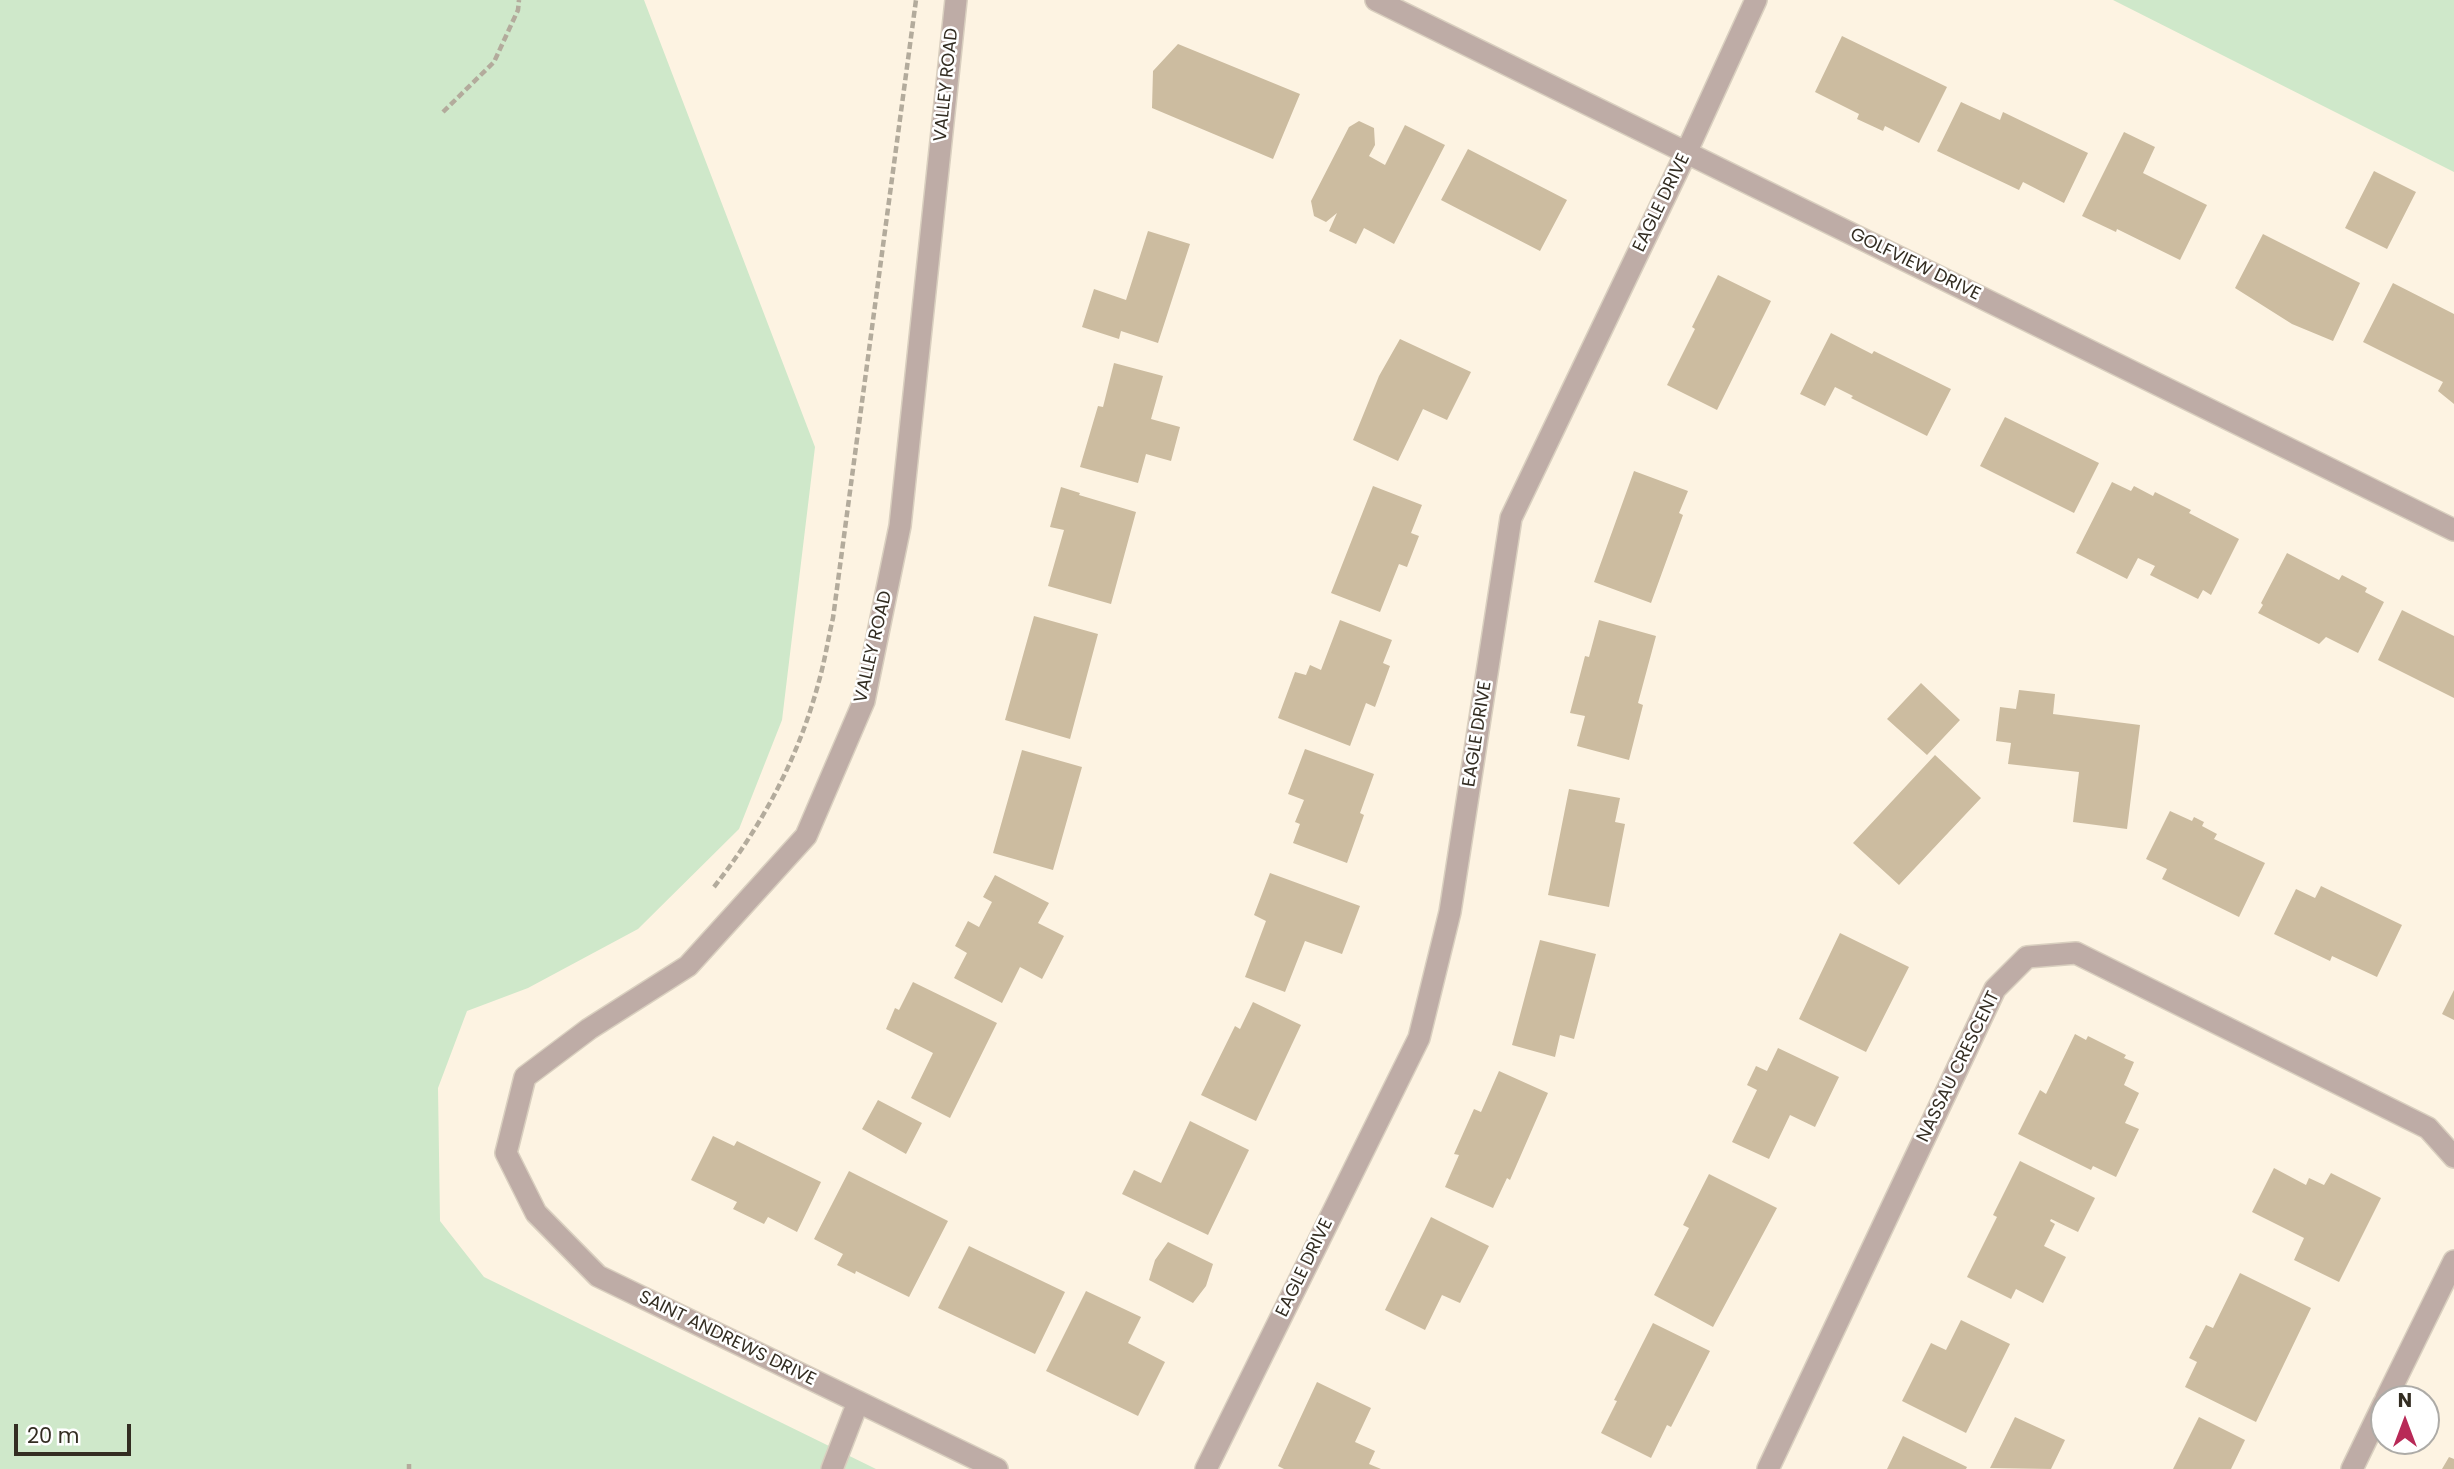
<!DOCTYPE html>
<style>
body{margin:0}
#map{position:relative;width:2454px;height:1469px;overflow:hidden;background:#fdf3e2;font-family:Poppins,sans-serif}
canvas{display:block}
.north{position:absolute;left:2370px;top:1385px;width:70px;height:70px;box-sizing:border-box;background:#fff;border:2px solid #adaba7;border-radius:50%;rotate:0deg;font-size:19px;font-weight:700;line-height:28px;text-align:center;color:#332d22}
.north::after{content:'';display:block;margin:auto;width:24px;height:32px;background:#b82957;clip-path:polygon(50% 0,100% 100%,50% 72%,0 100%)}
.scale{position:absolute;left:14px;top:1424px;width:117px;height:32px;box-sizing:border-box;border:4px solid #332d22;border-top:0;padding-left:9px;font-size:21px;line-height:24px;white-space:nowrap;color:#332d22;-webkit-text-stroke:5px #fff;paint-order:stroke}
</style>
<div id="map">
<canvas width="2454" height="1469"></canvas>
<div class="north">N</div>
<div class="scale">20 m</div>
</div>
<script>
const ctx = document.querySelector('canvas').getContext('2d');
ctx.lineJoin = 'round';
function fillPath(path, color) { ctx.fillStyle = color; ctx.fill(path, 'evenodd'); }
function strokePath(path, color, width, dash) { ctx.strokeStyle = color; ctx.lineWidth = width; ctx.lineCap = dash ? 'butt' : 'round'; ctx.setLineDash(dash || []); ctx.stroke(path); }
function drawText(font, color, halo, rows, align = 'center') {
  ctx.font = font + ' Poppins,sans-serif'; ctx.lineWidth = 5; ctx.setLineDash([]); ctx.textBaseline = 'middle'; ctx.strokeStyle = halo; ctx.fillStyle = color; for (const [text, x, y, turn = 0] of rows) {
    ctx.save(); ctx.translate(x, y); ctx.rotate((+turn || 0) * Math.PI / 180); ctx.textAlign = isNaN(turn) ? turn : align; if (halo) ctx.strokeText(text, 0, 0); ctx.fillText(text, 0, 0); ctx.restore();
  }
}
fillPath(new Path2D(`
 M 0,0 L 644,0 L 815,447 L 782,720 L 739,829 L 638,929 L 528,988 L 467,1011 L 438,1088 L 440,1221 L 484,1277 L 876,1469 L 0,1469 Z
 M 2113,0 L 2454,0 L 2454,172 Z`), '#cfe8ca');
fillPath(new Path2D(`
 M 1842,36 L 1947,87 L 1919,143 L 1885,126 L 1883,131 L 1857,119 L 1859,114 L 1815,92 Z
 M 1178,44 L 1300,94 L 1273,159 L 1152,108 L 1153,71 Z
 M 1961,102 L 2000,120 L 2003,112 L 2088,153 L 2064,203 L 2023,182 L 2019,190 L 1937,151 Z
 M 1359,121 L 1374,128 L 1375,145 L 1369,156 L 1385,165 L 1405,125 L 1445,145 L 1394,244 L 1364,228 L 1356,244 L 1329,231 L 1337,213 L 1326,222 L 1314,216 L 1311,201 L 1349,127 Z
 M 2124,132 L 2155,147 L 2143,173 L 2207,205 L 2180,260 L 2117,229 L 2116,232 L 2082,216 Z
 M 1468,149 L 1567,200 L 1540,251 L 1441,200 Z
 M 2374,171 L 2416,192 L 2387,249 L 2345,228 Z
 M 1148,231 L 1190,244 L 1158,343 L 1121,331 L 1119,339 L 1082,327 L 1094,289 L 1126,300 Z
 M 2263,234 L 2360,283 L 2333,341 L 2292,324 L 2235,288 Z
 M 1718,275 L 1771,301 L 1717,410 L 1667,385 L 1695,329 L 1692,327 Z
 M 2393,283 L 2454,314 L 2454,404 L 2438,391 L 2443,382 L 2363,342 Z
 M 1831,333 L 1872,354 L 1874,351 L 1951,389 L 1927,436 L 1851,398 L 1853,396 L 1835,387 L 1825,406 L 1800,394 Z
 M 1400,339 L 1471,372 L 1447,420 L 1423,409 L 1398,461 L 1353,440 L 1379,376 Z
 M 1114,363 L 1163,376 L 1151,419 L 1180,427 L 1171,461 L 1146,454 L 1138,483 L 1080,467 L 1098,406 L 1103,407 Z
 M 2005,417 L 2099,463 L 2074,513 L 1980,466 Z
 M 1634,471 L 1688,491 L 1679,513 L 1683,515 L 1651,603 L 1594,582 Z
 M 2112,482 L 2131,491 L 2134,486 L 2153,496 L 2155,492 L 2191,510 L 2189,513 L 2239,539 L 2211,595 L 2203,590 L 2198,599 L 2150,575 L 2155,566 L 2138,558 L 2127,579 L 2076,553 Z
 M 1373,486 L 1422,505 L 1411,533 L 1419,536 L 1407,567 L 1399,564 L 1380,612 L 1331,593 Z
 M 1061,487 L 1080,493 L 1079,495 L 1136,512 L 1111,604 L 1048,586 L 1064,530 L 1050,527 Z
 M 2287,553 L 2339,580 L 2342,575 L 2367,588 L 2365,592 L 2384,602 L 2358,653 L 2326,637 L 2319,644 L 2258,613 L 2263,605 L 2261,603 Z
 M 2402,610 L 2454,636 L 2454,698 L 2378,660 Z
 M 1034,616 L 1098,634 L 1070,739 L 1005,720 Z
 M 1340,620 L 1392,640 L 1383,663 L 1390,666 L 1375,707 L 1366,703 L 1350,746 L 1278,718 L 1295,672 L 1306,675 L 1310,665 L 1321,670 Z
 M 1599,620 L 1656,636 L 1638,703 L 1643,705 L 1629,760 L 1577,746 L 1585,716 L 1570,713 L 1585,656 L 1589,657 Z
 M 1921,683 L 1960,720 L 1927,755 L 1887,719 Z
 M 2019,690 L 2055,694 L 2053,714 L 2140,725 L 2127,829 L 2073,822 L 2079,772 L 2008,764 L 2011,743 L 1996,741 L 2000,707 L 2016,709 Z
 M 1305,749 L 1374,774 L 1360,813 L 1364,815 L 1347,863 L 1293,843 L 1300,824 L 1295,822 L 1304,800 L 1288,794 Z
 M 1022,750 L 1082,767 L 1053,870 L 993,853 Z
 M 1935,755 L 1981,798 L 1899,885 L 1853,843 Z
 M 1569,789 L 1620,798 L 1615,822 L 1625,824 L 1609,907 L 1548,895 Z
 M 2170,811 L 2192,821 L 2194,817 L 2204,822 L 2202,826 L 2217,834 L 2214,839 L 2265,863 L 2239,917 L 2162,879 L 2167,869 L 2146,859 Z
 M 1270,873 L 1360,906 L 1342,954 L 1305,941 L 1285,992 L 1245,977 L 1266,921 L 1254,915 Z
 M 995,875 L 1049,903 L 1038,923 L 1064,936 L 1042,979 L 1020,967 L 1002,1003 L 954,978 L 967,953 L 955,946 L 968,921 L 979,927 L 992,902 L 983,897 Z
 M 2321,886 L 2402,925 L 2377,977 L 2332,956 L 2330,961 L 2274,934 L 2296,889 L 2315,898 Z
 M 1840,933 L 1909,967 L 1866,1052 L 1799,1019 Z
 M 1540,940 L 1596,954 L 1574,1039 L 1560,1035 L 1555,1057 L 1512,1045 Z
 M 913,982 L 997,1023 L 950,1118 L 911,1098 L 933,1053 L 886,1029 L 895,1008 L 899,1010 Z
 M 2454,990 L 2454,1020 L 2442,1014 Z
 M 1253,1002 L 1301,1025 L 1256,1121 L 1201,1095 L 1235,1026 L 1240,1029 Z
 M 2075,1034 L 2086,1040 L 2088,1036 L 2126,1055 L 2124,1058 L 2134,1062 L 2124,1085 L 2139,1093 L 2125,1123 L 2139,1129 L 2116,1177 L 2093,1166 L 2091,1170 L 2018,1134 L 2040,1090 L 2046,1094 Z
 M 1778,1048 L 1839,1077 L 1815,1127 L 1790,1115 L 1769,1159 L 1732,1142 L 1757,1090 L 1747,1085 L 1756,1066 L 1767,1071 Z
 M 1499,1071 L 1548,1093 L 1510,1180 L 1507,1178 L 1493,1208 L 1445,1187 L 1459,1155 L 1454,1154 L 1474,1109 L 1481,1112 Z
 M 878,1100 L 922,1123 L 906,1154 L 862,1129 Z
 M 1190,1121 L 1249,1150 L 1208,1235 L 1122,1194 L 1134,1170 L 1161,1183 Z
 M 713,1136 L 734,1146 L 737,1141 L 821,1182 L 797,1232 L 768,1217 L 764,1224 L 733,1209 L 737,1202 L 691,1180 Z
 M 2020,1161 L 2095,1198 L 2078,1232 L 2051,1219 L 2050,1221 L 2055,1224 L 2044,1246 L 2066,1257 L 2043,1303 L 2016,1289 L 2011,1299 L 1967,1277 L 1997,1217 L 1993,1215 Z
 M 2274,1168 L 2306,1185 L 2309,1178 L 2324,1185 L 2331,1173 L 2381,1198 L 2339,1282 L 2294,1260 L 2304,1238 L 2252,1212 Z
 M 849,1171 L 948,1221 L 909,1297 L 856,1271 L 855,1274 L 837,1265 L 843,1254 L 814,1239 Z
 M 1709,1174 L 1777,1208 L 1713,1327 L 1654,1295 L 1689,1228 L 1683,1225 Z
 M 1431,1217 L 1489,1246 L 1460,1303 L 1442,1295 L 1425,1330 L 1385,1310 Z
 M 1168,1242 L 1213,1264 L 1206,1286 L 1193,1303 L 1149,1280 L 1155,1260 Z
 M 969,1246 L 1065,1292 L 1035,1354 L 938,1308 Z
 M 2240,1273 L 2311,1308 L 2256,1422 L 2185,1387 L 2197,1362 L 2189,1358 L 2206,1325 L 2213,1328 Z
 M 1086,1291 L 1141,1317 L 1128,1343 L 1165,1362 L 1138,1416 L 1046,1371 Z
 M 1961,1320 L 2010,1344 L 1966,1433 L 1902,1401 L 1931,1343 L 1946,1350 Z
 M 1653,1323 L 1710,1351 L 1671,1427 L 1667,1425 L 1651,1458 L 1601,1433 L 1617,1401 L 1614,1400 Z
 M 1317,1382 L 1371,1408 L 1355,1442 L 1375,1451 L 1369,1464 L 1381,1469 L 1284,1469 L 1278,1466 Z
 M 2015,1417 L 2065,1440 L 2051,1469 L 1990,1468 Z
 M 2199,1417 L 2245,1440 L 2231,1469 L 2173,1469 Z
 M 1903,1436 L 1967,1467 L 1966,1469 L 1887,1469 Z
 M 2449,1457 L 2454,1459 L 2454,1469 L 2442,1469 Z`), '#ccbca0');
const minor = new Path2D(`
 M 956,0 L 900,526 L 864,701 L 806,836 L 688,966 L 589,1029 L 525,1077 L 506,1153 L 536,1213 L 598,1276 L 997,1469
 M 1376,0 L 2454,530
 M 2386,1399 L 2454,1261
 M 832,1469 L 858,1402
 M 1206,1469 L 1419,1038 L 1450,912 L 1511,518 L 1686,153 L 1756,0
 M 1768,1469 L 1995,989 L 2027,957 L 2076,953 L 2428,1128 L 2454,1157
 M 2352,1469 L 2384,1403`);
strokePath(minor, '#d9cfbf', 24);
strokePath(new Path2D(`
 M 443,112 L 494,62 L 518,10 L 519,0
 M 714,887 C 762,826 799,757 819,681 C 825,660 828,639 833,618 L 916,0
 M 409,1464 L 409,1469`), '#b3ab9c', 4.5, [7, 3.5]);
strokePath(minor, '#beaca6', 21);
drawText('18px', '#332d22', '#fff', [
 ["VALLEY ROAD",947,85,-84],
 ["EAGLE DRIVE",1662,203,-64],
 ["GOLFVIEW DRIVE",1915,265,26],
 ["VALLEY ROAD",874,647,-77],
 ["EAGLE DRIVE",1478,734,-81],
 ["NASSAU CRESCENT",1959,1067,-64],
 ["EAGLE DRIVE",1305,1268,-64],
 ["SAINT ANDREWS DRIVE",727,1339,26]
]);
</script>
